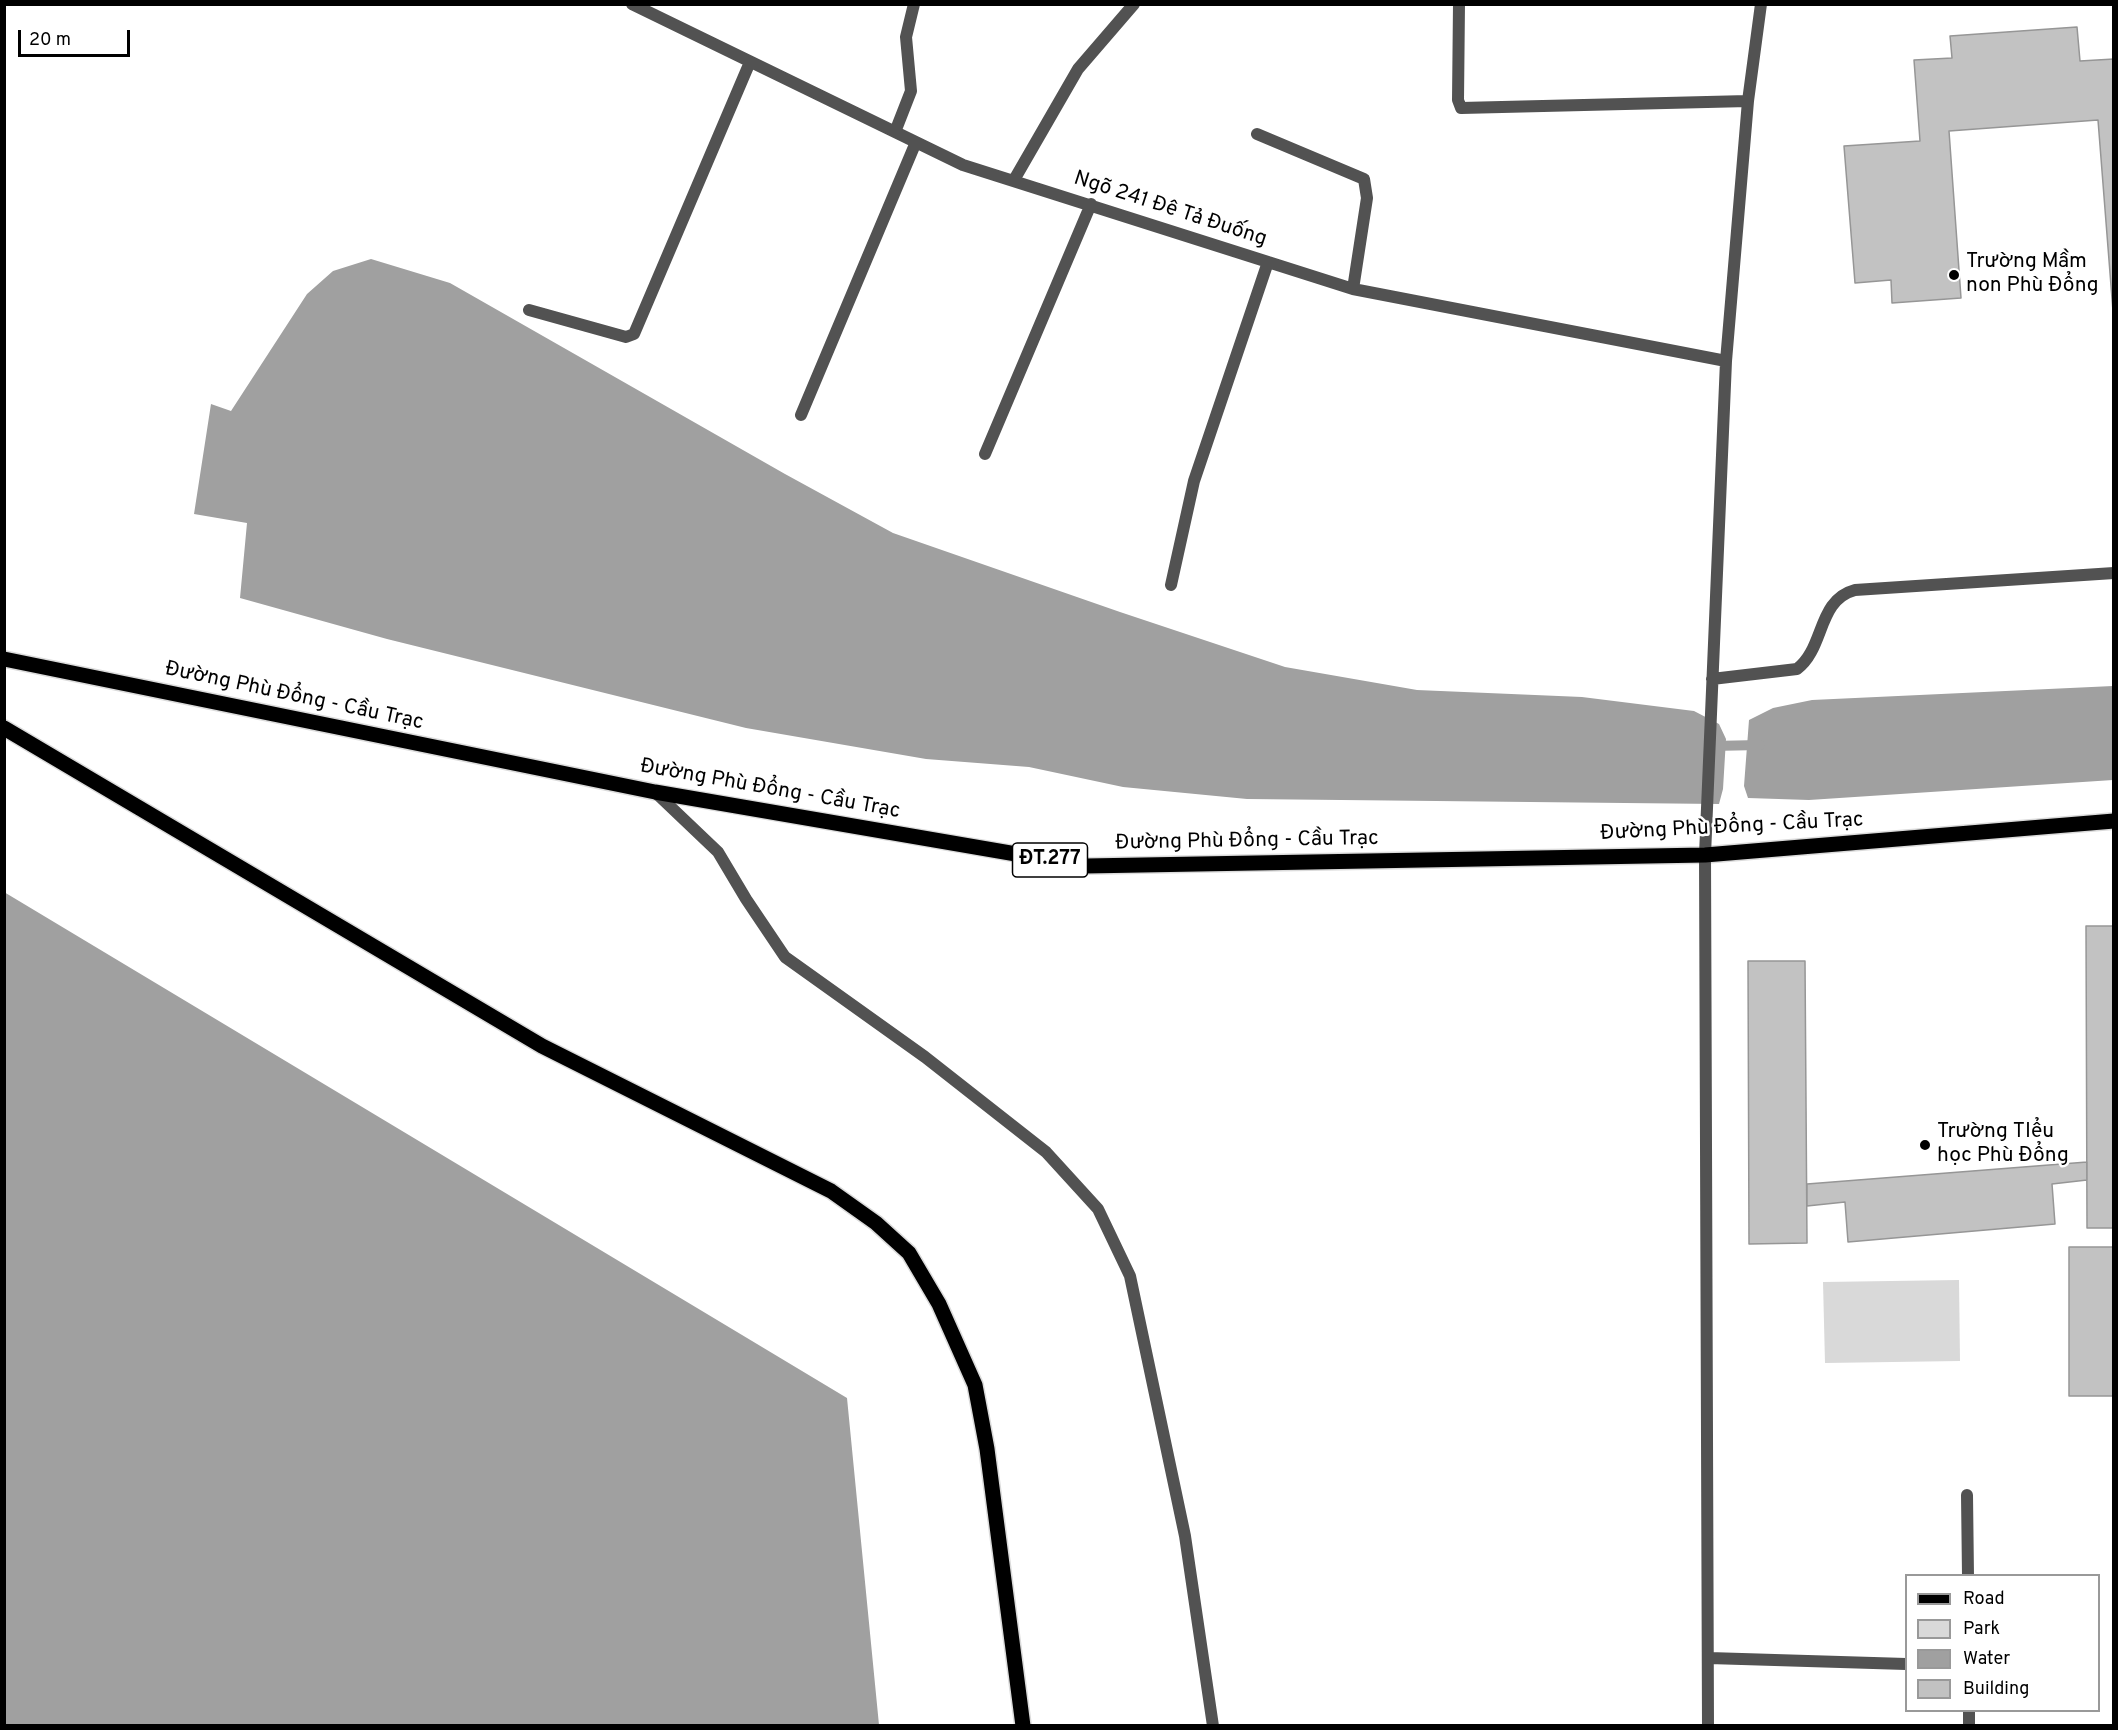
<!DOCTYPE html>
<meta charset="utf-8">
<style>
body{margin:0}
#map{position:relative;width:2118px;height:1730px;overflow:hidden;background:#fff;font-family:Overpass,sans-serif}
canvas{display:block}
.frame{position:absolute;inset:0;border:6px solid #000;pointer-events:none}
.legend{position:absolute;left:1905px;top:1574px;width:195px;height:138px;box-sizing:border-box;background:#fff;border:2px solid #999;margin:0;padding:8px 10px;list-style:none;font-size:18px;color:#000}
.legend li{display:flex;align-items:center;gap:12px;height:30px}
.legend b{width:30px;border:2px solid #999}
.scale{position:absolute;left:18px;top:30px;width:112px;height:27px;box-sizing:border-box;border:3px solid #000;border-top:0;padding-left:8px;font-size:18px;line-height:21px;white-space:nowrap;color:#000;-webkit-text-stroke:4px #fff;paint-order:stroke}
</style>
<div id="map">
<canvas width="2118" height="1730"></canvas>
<div class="frame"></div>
<ul class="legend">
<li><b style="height:8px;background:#000"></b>Road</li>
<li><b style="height:16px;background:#d9d9d9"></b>Park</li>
<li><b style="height:16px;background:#a0a0a0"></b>Water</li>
<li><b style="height:16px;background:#c2c2c2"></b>Building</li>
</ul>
<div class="scale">20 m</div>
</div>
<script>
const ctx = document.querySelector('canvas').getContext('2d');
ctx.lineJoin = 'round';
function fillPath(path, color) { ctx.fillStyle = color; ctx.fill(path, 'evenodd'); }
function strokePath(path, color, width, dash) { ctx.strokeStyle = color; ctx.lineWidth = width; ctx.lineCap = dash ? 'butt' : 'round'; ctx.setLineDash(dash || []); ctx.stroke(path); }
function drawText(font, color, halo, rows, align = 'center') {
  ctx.font = font + ' Overpass,sans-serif'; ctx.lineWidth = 5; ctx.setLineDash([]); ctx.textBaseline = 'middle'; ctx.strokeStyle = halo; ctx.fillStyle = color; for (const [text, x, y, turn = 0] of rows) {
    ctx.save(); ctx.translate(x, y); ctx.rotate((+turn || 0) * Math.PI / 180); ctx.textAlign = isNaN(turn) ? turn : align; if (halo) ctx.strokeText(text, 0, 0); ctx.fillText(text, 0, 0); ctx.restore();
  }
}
fillPath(new Path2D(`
 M 1959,1280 L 1960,1361 L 1825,1363 L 1823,1282 Z`), '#d9d9d9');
fillPath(new Path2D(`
 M 371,259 L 450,283 L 785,474 L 893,533 L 1120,612 L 1285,667 L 1417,690 L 1582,697 L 1694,711 L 1719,724 L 1726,739 L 1723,789 L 1719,804 L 1247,799 L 1123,787 L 1029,767 L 926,759 L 746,728 L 387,639 L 240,598 L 247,523 L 194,514 L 211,404 L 231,411 L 307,294 L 333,271 Z
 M 2113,686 L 2113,780 L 1809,800 L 1748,798 L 1744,786 L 1749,720 L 1773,708 L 1812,700 Z
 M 4,892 L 847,1398 L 879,1725 L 5,1725 Z`), '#a0a0a0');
strokePath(new Path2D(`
 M 1712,746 L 1760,745`), '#a0a0a0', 10);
const building = new Path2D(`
 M 2077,27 L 2080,61 L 2114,59 L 2114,324 L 2098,120 L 1949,131 L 1961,298 L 1892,303 L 1891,280 L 1855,283 L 1844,146 L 1920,141 L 1914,60 L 1952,58 L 1950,36 Z
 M 2086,926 L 2114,926 L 2114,1228 L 2087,1228 Z
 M 1748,961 L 1805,961 L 1807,1243 L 1749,1244 Z
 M 2087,1162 L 2087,1180 L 2052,1184 L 2055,1224 L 1848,1242 L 1845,1202 L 1807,1206 L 1807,1184 Z
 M 2069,1247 L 2114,1247 L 2114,1396 L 2069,1396 Z`);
fillPath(building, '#c2c2c2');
strokePath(building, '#969696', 1.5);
const primary = new Path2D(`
 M 4,659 L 655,792 L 1086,866 L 1705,855 L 2114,821
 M 4,728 L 542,1046 L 831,1191 L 876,1223 L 909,1253 L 939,1304 L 975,1385 L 987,1449 L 1023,1726`);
strokePath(primary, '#dbdbdb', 18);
strokePath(new Path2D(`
 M 632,4 L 963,165 L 1353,289 L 1726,361
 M 1459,4 L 1458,100 L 1461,108 L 1748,101
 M 895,132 L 911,91 L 906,37 L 914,4
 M 1257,134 L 1364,179 L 1367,198 L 1353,289
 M 1014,180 L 1078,69 L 1134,4
 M 529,310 L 626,337 L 634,334 L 750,62
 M 801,415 L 916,142
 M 985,454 L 1091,204
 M 1171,585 L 1194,481 L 1268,262
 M 1712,679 L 1797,669 C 1825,648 1817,600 1855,590 L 2114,573
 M 655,792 L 718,852 L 746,899 L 785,957 L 925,1057 L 1046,1152 L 1098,1209 L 1130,1276 L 1185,1536 L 1213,1726
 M 1967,1495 L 1968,1576
 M 1709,1658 L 1906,1664
 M 1969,1710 L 1969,1726
 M 1708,1726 L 1705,855 L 1726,361 L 1748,101 L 1761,4`), '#525252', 12);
strokePath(primary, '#000', 15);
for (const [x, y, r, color] of [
 [1954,275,6,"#000"],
 [1925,1145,6,"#000"]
]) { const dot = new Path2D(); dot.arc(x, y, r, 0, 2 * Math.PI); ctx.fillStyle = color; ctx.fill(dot); strokePath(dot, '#fff', 2); }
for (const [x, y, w] of [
 [1050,860,75]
]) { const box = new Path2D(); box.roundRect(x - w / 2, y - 17, w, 34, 4.5); ctx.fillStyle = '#fff'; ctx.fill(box); strokePath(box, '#000', 1.5); }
drawText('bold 20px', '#000', null, [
 ["ĐT.277",1050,860]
]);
drawText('21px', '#000', '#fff', [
 ["Ngõ 241 Đê Tả Đuống",1170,210,18],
 ["Đường Phù Đổng - Cầu Trạc",294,697,12],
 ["Đường Phù Đổng - Cầu Trạc",770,790,10],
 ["Đường Phù Đổng - Cầu Trạc",1732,828,-3],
 ["Đường Phù Đổng - Cầu Trạc",1247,842,-1]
]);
drawText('21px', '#000', '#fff', [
 ["Trường Mầm",1966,263],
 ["non Phù Đổng",1966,287],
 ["Trường TIểu",1937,1133],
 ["học Phù Đổng",1937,1157]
], 'left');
</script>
